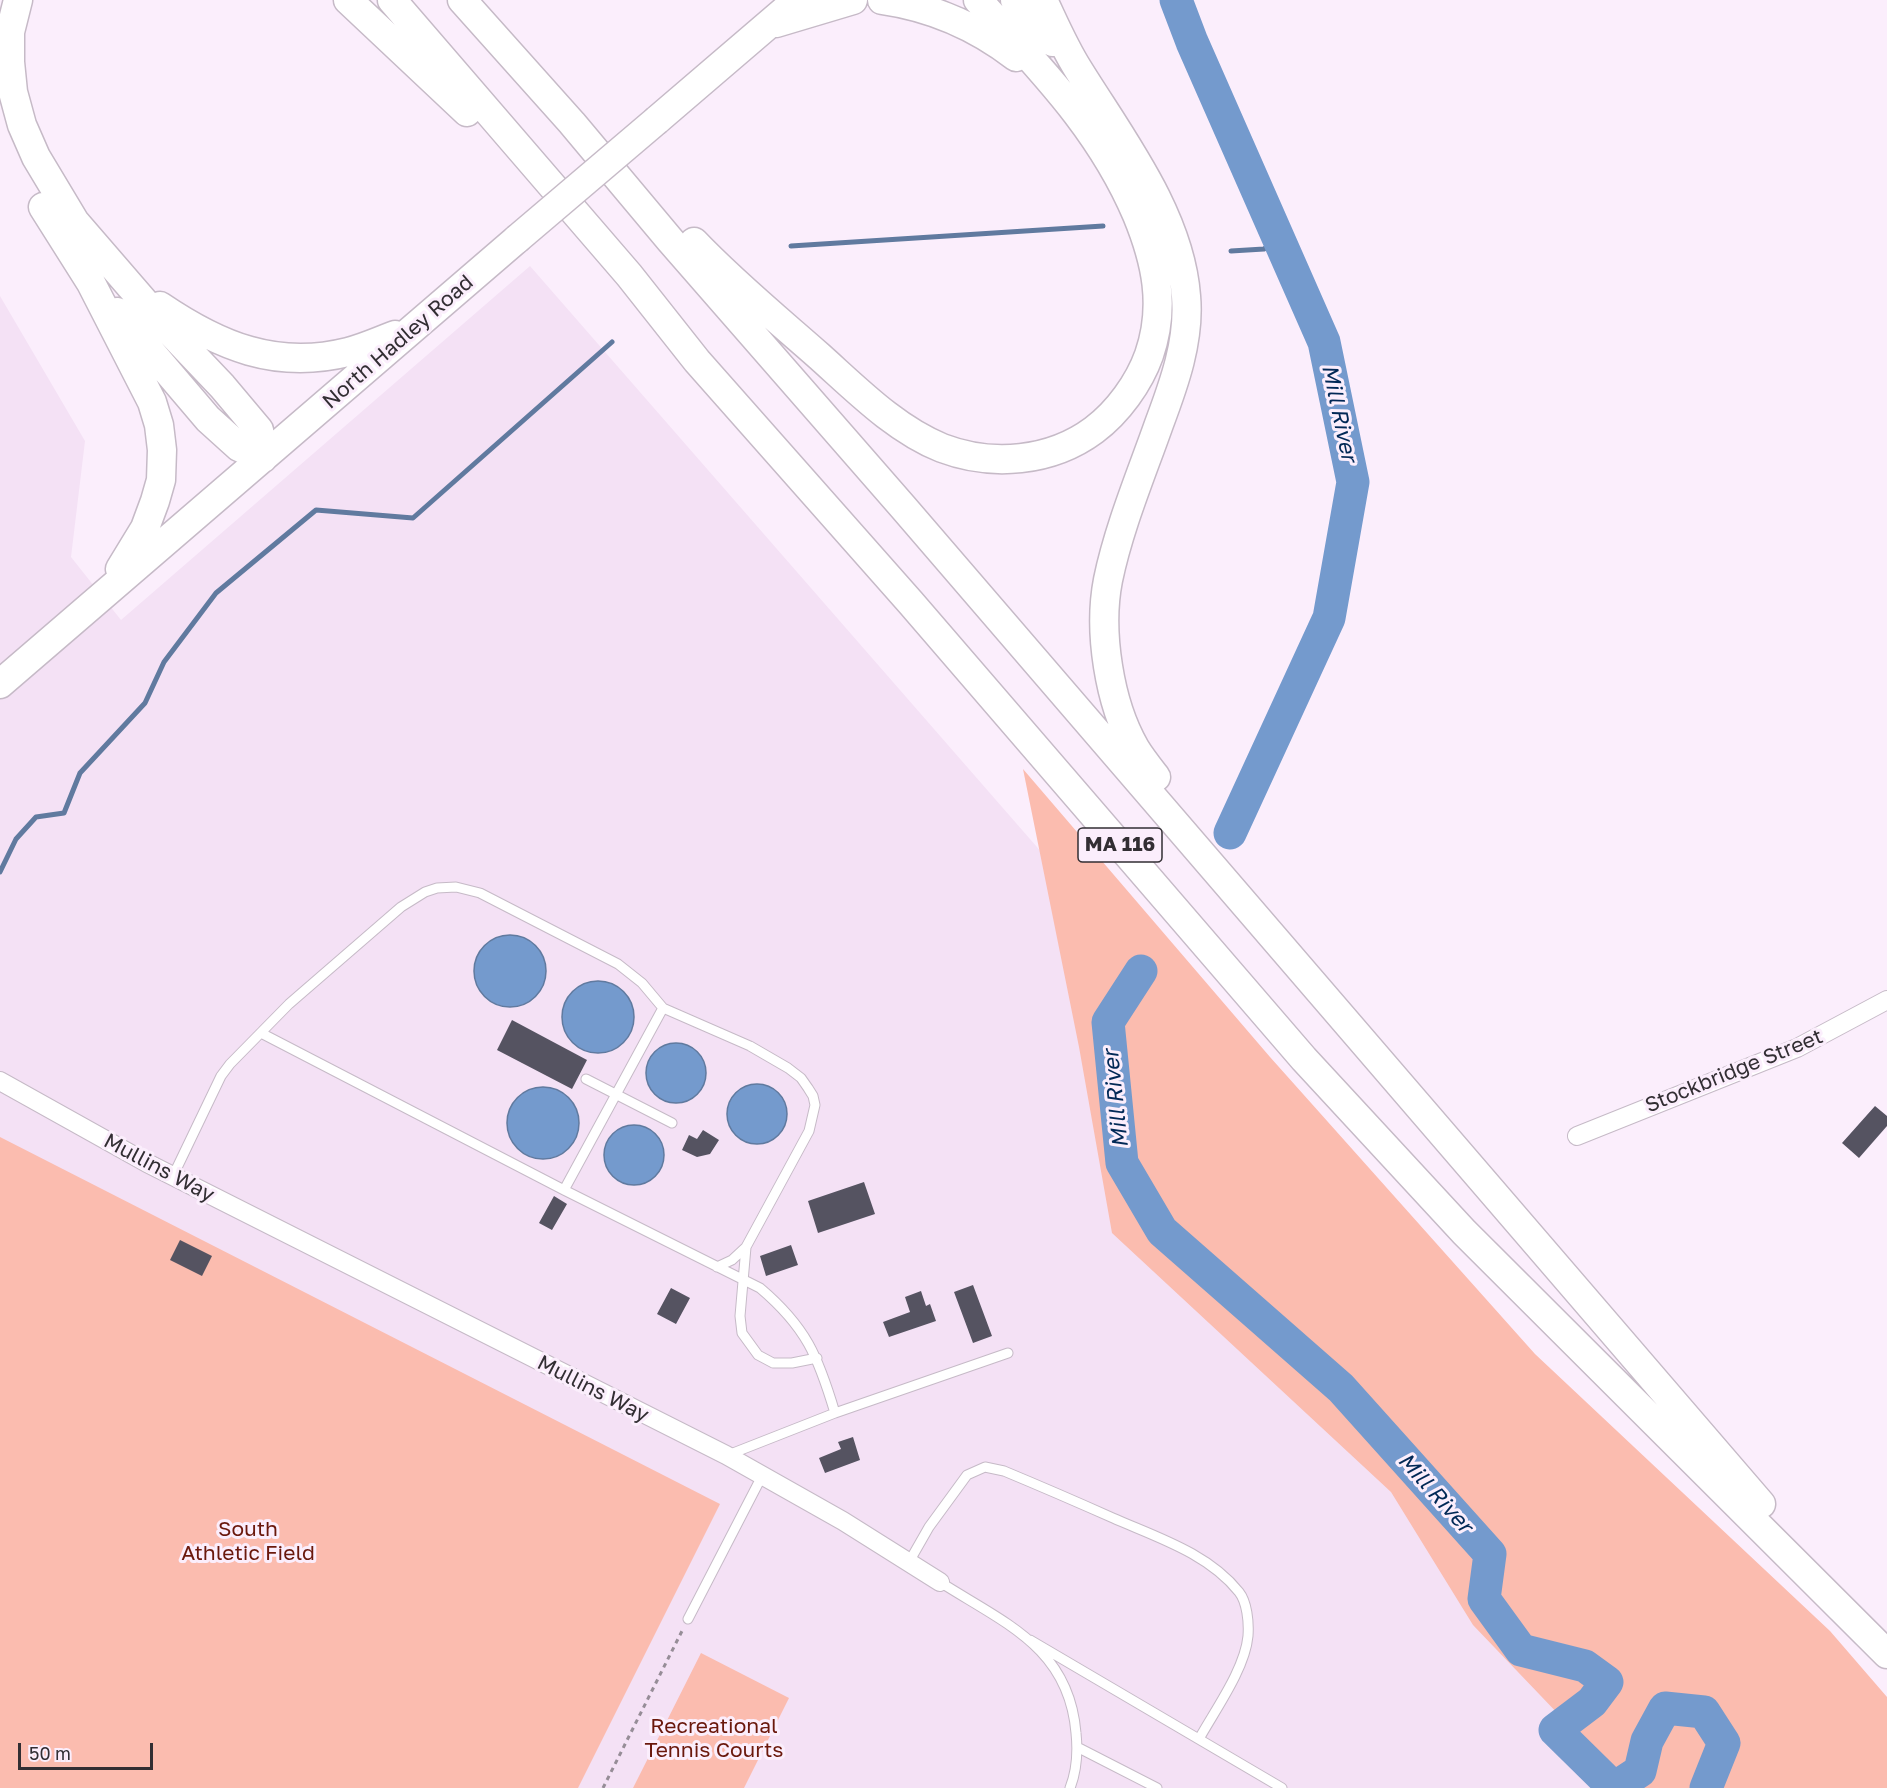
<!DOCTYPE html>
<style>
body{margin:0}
#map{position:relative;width:1887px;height:1788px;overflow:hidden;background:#fbeefc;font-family:"Golos Text",sans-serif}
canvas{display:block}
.scale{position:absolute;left:18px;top:1743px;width:135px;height:27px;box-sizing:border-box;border:3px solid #322e33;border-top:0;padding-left:8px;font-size:18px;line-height:21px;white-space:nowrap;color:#322e33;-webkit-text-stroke:4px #fbeefc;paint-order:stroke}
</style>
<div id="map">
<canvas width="1887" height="1788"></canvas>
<div class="scale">50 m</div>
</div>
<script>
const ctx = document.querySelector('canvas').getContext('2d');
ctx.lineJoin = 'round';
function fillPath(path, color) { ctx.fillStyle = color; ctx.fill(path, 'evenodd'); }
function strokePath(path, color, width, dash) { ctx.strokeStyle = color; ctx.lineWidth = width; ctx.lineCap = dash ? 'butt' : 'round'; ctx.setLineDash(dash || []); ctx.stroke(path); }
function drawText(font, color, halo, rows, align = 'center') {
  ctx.font = font + ' "Golos Text",sans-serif'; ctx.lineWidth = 6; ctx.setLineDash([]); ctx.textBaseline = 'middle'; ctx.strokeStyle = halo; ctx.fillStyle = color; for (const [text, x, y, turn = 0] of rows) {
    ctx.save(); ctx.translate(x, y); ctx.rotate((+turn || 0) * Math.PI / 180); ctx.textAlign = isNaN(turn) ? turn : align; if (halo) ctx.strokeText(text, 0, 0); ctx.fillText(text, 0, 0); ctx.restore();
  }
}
fillPath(new Path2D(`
 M 530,266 L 1858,1788 L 0,1788 L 0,296 L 85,441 L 71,557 L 121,620 Z`), '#f4e1f5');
fillPath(new Path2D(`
 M 1023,769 L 1270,1057 L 1535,1354 L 1830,1631 L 1887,1697 L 1887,1788 L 1629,1788 L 1473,1625 L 1391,1492 L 1112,1233 L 1079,1047 Z
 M 0,1137 L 720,1504 L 578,1788 L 0,1788 Z
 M 701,1653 L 789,1698 L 744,1788 L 633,1788 Z`), '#fbbcaf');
const water = new Path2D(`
 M474 971a36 36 0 1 1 72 0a36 36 0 1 1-72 0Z
 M562 1017a36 36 0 1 1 72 0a36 36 0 1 1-72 0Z
 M646 1073a30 30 0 1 1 60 0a30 30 0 1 1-60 0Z
 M727 1114a30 30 0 1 1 60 0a30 30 0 1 1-60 0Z
 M507 1123a36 36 0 1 1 72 0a36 36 0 1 1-72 0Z
 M604 1155a30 30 0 1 1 60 0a30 30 0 1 1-60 0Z`);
fillPath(water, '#749acd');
strokePath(water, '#607a9f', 1.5);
strokePath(new Path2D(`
 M 791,246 L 1103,226
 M 1231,251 L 1264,249 L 1279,237
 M 0,872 L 16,839 L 36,817 L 64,813 L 80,773 L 145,703 L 164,662 L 216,593 L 316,510 L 413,518 L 612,342`), '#607a9f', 5);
strokePath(new Path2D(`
 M 1176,0 L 1192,42 L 1324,342 L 1353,482 L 1329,618 L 1230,833
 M 1141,971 L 1108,1022 L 1122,1163 L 1162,1231 L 1341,1388 L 1490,1554 L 1484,1599 L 1521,1650 L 1585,1666 L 1607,1682 L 1592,1702 L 1555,1730 L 1614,1788 L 1640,1771 L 1647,1741 L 1665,1708 L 1704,1712 L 1724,1743 L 1706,1788`), '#749acd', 33);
fillPath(new Path2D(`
 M 512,1020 L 587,1060 L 572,1089 L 497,1050 Z
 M 1875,1106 L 1887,1116 L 1887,1126 L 1859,1158 L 1842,1143 Z
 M 703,1130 L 719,1140 L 710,1154 L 697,1157 L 682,1150 L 689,1135 L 697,1139 Z
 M 864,1182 L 875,1214 L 818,1233 L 808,1201 Z
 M 554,1196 L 567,1204 L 552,1230 L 539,1223 Z
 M 180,1240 L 212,1256 L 202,1276 L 170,1260 Z
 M 791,1245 L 798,1265 L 766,1276 L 760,1256 Z
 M 973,1285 L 992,1336 L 973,1343 L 954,1292 Z
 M 671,1288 L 690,1298 L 676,1324 L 657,1314 Z
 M 921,1291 L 926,1306 L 930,1304 L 936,1321 L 889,1337 L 883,1322 L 910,1312 L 905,1297 Z
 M 853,1437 L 860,1460 L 825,1473 L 819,1458 L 841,1449 L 838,1442 Z`), '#555361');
const service = new Path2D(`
 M 261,1033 L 564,1190 L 760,1288 C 806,1327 818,1356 835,1413
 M 586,1079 L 672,1123
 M 173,1176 L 221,1076 L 230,1064 L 289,1004 L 401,907 L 425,892 L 437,888 L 456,887 L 480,893 L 618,964 L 642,983 L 663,1008 L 750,1046 L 788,1068 L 801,1078 L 808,1088 L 813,1096 L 815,1105 L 809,1131 L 746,1247 L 740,1316 L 742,1333 L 758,1355 L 773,1363 L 792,1363 L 817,1358
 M 564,1190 L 663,1008
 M 717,1267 L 732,1260 L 746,1247
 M 728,1455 L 835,1413 L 1008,1353
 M 909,1562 L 929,1527 L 967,1475 L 985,1467 L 1004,1471 C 1040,1486 1077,1502 1113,1518 C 1156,1537 1208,1553 1239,1592 C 1247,1602 1249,1622 1248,1636 C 1245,1669 1215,1710 1199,1739
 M 940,1582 C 1004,1623 1069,1647 1076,1733 C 1078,1752 1077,1770 1070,1788
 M 688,1619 L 762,1476
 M 1030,1640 L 1282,1788
 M 1077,1747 L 1157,1788`);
const minor = new Path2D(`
 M 0,1081 L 147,1163 L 726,1455 L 843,1521 L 940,1582
 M 1577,1136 L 1797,1048 L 1887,1000`);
const primary = new Path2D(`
 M 18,0 L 10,32 L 10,62 L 13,92 L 22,125 L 36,157 L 75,222 L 164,325 L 222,386 L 259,430 L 263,458
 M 348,0 L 467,112
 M 392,0 L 629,275 L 697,361 L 911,603 L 1304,1059 L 1464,1232 L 1887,1654
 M 462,0 L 572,123 L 670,240 L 903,507 L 1761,1504
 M 882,0 C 931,7 977,27 1016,57
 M 1015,0 L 1053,42
 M 1043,0 C 1054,23 1064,47 1078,69 C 1120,137 1180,214 1186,296 C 1190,340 1174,384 1159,424 C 1141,475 1119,527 1108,580 C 1098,631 1109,703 1135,748 C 1141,758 1149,768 1156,777
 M 776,23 L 853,0
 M 657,120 L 797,0
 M 43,207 L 91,283 L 152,402 L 159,425 L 162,450 L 161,480 L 155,501 L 145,528 L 120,569
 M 694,242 C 733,283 777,319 819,356 C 857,390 895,429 942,448 C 992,467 1051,462 1094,430 C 1118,412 1139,383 1149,355 C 1166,306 1156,261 1137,215 C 1100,128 1040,69 978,0
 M 160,306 C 219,346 276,370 348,352 C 364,348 379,341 395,335
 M 117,312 L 208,419 L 239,447 L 263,458
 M 0,684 L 517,239`);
strokePath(service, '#c6bac7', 11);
strokePath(minor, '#c6bac7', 20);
strokePath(primary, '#c6bac7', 31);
strokePath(new Path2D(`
 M 603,1788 L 683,1629`), '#968d97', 3, [4.5, 4.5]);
strokePath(service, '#fff', 9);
strokePath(minor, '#fff', 18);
strokePath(primary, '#fff', 28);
const primaryBridge = new Path2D(`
 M 517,239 L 657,120`);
strokePath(primaryBridge, '#c6bac7', 31, []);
strokePath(primaryBridge, '#fff', 28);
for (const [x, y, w] of [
 [1120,845,84]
]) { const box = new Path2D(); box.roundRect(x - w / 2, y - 17, w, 34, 4.5); ctx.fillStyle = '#fbeefc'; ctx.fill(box); strokePath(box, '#322e33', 1.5); }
drawText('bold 20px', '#322e33', null, [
 ["MA 116",1120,845]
]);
drawText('21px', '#322e33', '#fbeefc', [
 ["North Hadley Road",398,342,-41],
 ["Stockbridge Street",1734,1071,-22],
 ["Mullins Way",159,1168,28],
 ["Mullins Way",593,1389,27]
]);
drawText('21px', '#6a180c', '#fbeefc', [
 ["South",248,1529],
 ["Athletic Field",248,1553],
 ["Recreational",714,1726],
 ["Tennis Courts",714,1750]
]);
drawText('italic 22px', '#012856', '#fbeefc', [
 ["Mill River",1339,413,78],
 ["Mill River",1116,1099,-96],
 ["Mill River",1435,1493,48]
]);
</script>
